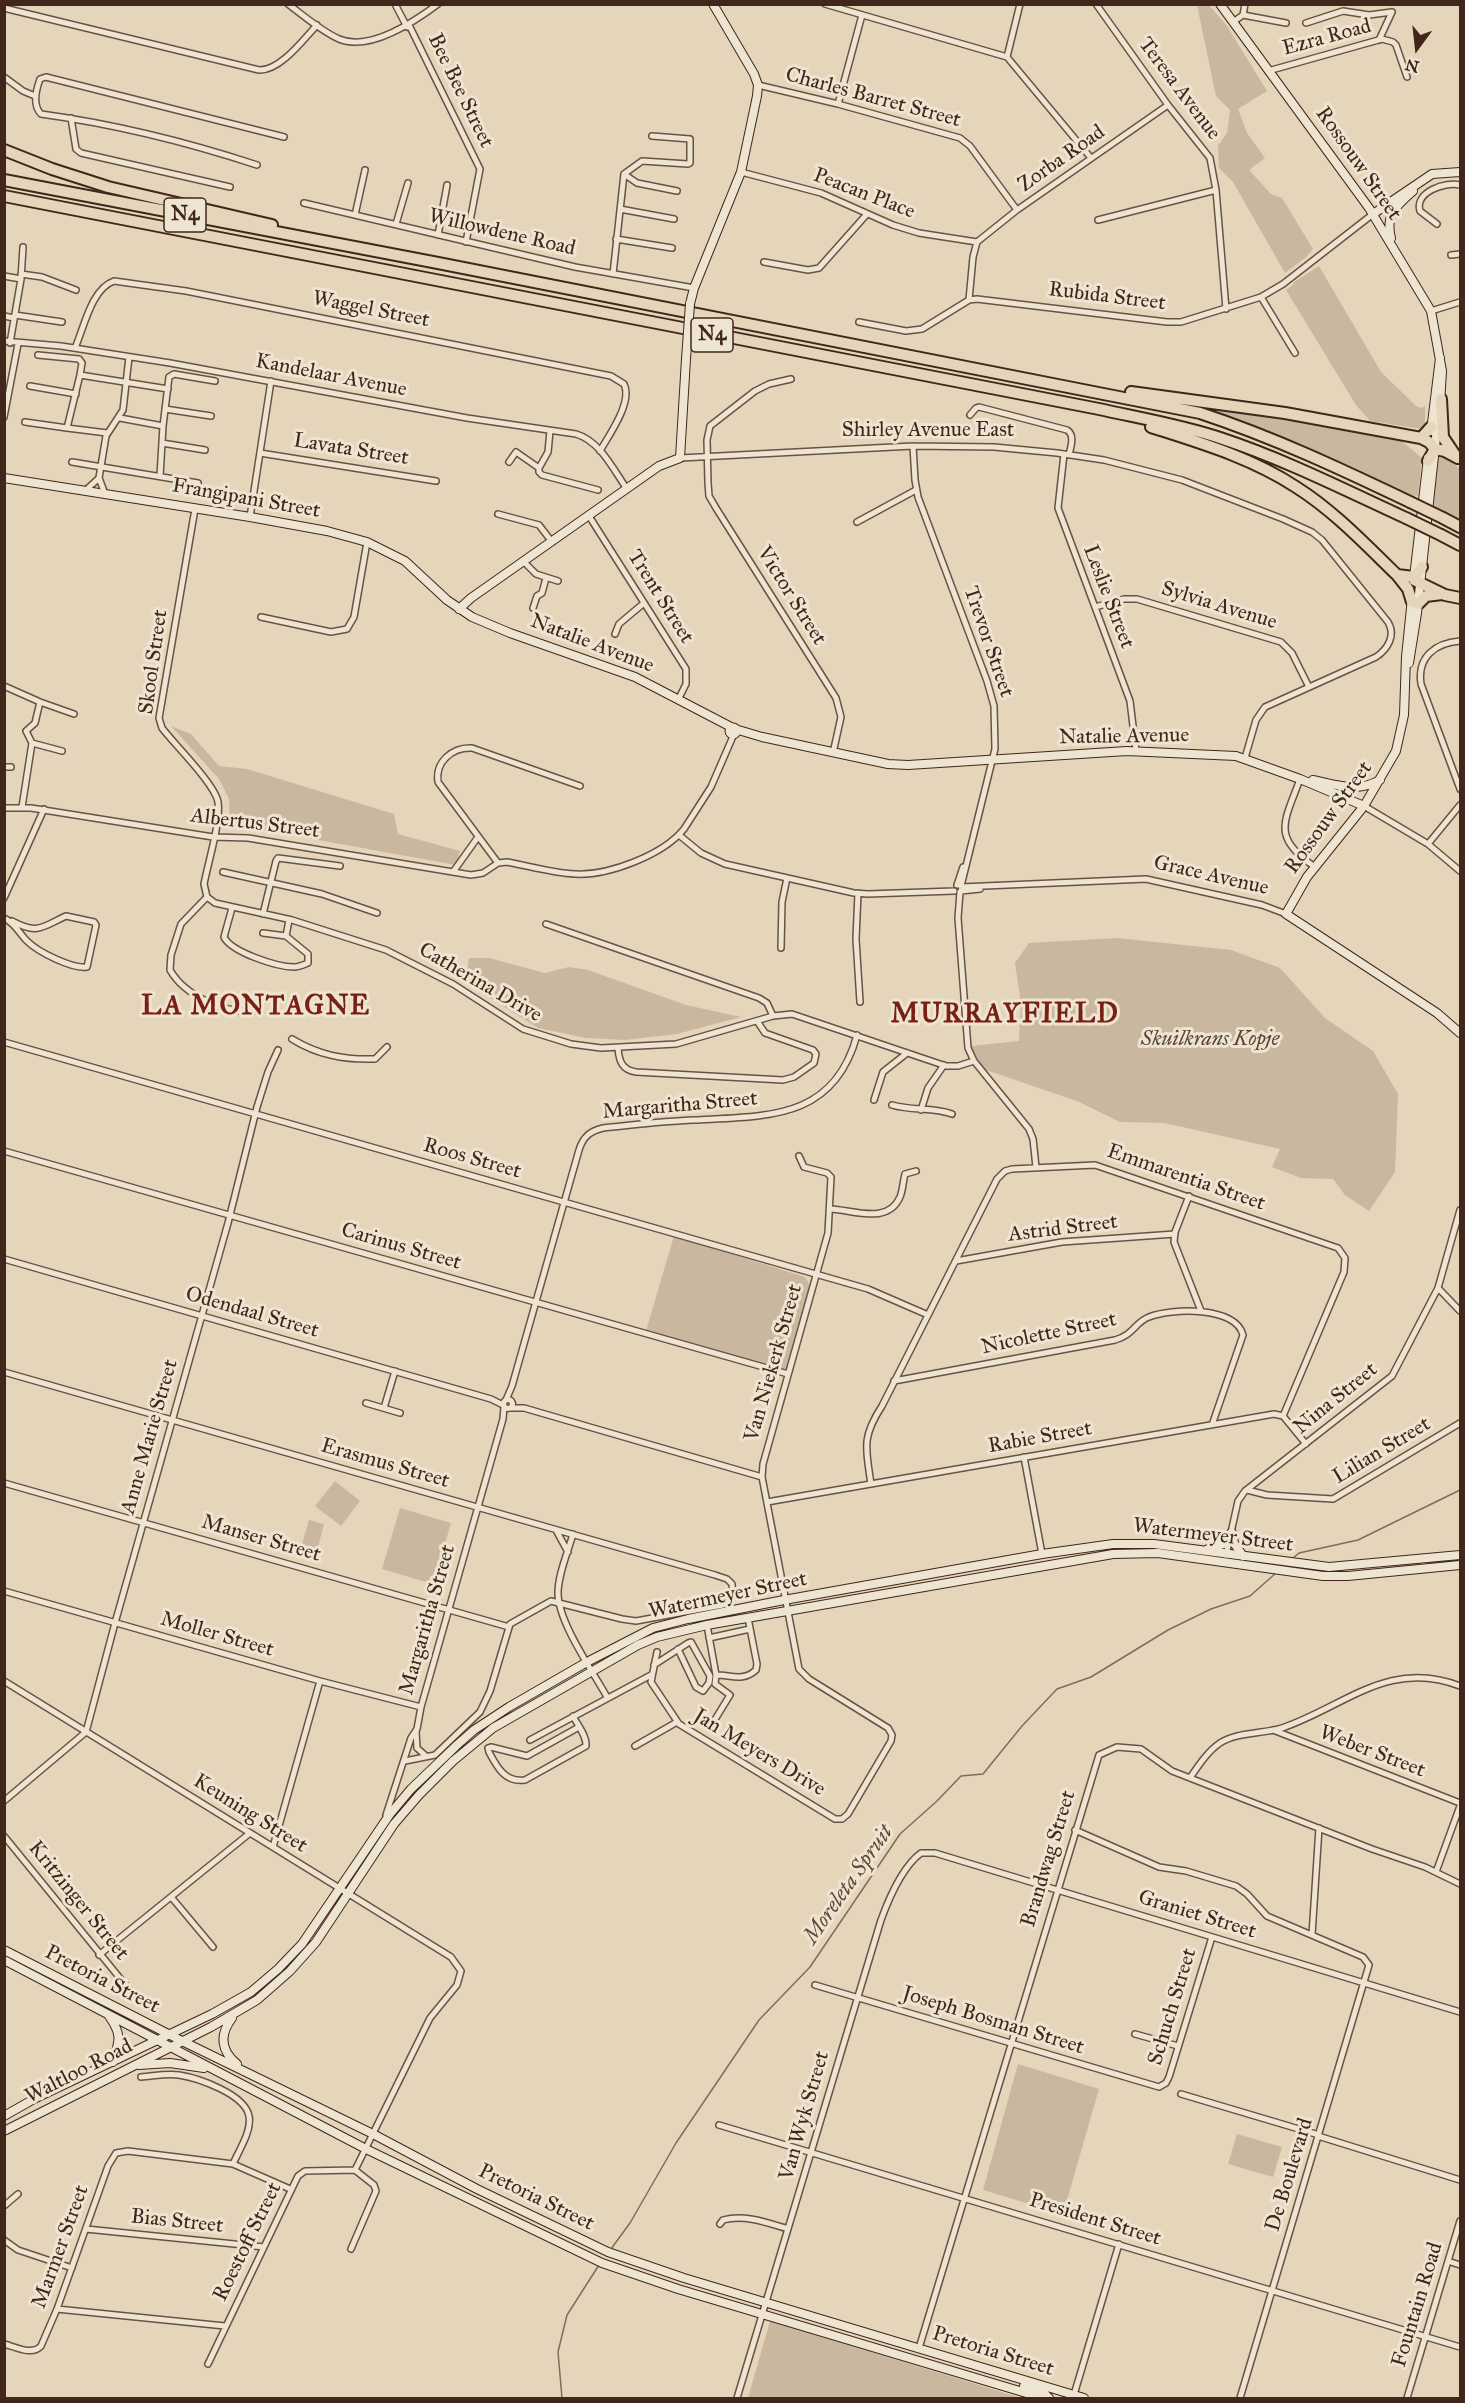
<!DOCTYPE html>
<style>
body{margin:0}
#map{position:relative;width:1465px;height:2403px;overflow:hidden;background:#e5d5ba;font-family:"IM FELL Great Primer",serif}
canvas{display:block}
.frame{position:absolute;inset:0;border:6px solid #41271b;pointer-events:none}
.north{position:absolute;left:1387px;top:18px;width:60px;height:60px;-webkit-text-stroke:4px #eee4d2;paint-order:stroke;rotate:195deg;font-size:16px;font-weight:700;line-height:24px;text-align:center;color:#41271b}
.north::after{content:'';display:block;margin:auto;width:21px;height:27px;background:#41271b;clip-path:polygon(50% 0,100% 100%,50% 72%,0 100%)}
</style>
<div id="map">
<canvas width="1465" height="2403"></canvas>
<div class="frame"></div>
<div class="north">N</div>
</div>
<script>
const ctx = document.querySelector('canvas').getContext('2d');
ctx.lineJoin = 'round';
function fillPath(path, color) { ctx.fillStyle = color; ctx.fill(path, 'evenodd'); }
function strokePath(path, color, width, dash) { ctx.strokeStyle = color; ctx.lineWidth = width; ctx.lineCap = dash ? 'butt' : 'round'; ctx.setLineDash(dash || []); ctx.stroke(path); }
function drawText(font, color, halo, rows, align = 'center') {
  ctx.font = font + ' "IM FELL Great Primer",serif'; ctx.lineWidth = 6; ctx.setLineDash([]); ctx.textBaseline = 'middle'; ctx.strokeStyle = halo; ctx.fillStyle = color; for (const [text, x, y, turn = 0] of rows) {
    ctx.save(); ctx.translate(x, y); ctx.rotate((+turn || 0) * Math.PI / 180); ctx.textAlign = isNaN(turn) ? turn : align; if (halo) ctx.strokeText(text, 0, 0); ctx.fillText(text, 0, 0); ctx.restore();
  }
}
fillPath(new Path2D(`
 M 1197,5 L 1209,5 L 1227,26 L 1267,91 L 1238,109 L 1247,133 L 1265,158 L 1249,170 L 1271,194 L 1282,198 L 1313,249 L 1305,258 L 1285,273 L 1233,182 L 1219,168 L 1218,146 L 1227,133 L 1230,110 L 1216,96 Z
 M 1319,266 L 1381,372 L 1416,406 L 1422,408 L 1425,405 L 1425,426 L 1422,429 L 1370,421 L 1356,405 L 1286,290 L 1293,285 L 1294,282 Z
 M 1189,404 L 1245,409 L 1398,438 L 1422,458 L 1418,496 L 1410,495 C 1339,459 1266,428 1189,404 Z
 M 1438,454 L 1443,455 L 1460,469 L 1460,519 L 1432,505 Z
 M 171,726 L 191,734 L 219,766 L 247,769 L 394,814 L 398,834 L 460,851 L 456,865 L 230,824 L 229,799 L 219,779 Z
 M 1117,938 L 1231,950 L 1280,968 L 1325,1018 L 1373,1051 L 1398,1094 L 1395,1172 L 1369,1211 L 1345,1195 L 1333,1179 L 1301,1178 L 1272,1167 L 1280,1149 L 1165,1123 L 1120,1122 L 1077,1101 L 983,1069 L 971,1046 L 1019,1041 L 1021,1004 L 1015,963 L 1029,943 Z
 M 469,958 L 489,958 L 545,973 L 569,967 L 588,970 L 686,1005 L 741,1017 L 677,1034 L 625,1040 L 586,1038 L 538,1028 L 474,988 L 466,977 Z
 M 674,1236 L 805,1277 L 810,1285 L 786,1371 L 646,1331 Z
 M 335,1481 L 360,1501 L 341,1526 L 315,1506 Z
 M 400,1508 L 451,1523 L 433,1584 L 382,1569 Z
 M 309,1520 L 324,1524 L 316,1555 L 300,1551 Z
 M 1018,2064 L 1099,2089 L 1063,2214 L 983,2190 Z
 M 1237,2134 L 1282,2147 L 1273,2177 L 1228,2164 Z
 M 770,2321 L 1021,2398 L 748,2398 Z`), '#c9b79f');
strokePath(new Path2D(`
 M 1293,1558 L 1299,1553 L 1358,1540 L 1460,1490
 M 611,2249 L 630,2223 L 676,2143 L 759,2020 L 810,1967 L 900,1834 L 937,1801 L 961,1776 L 983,1774 L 1022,1726 L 1057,1689 L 1091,1677 L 1168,1630 L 1211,1609 L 1250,1596 L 1276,1573
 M 562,2398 L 558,2352 L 567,2315 L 599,2265`), '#826c5a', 1.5);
const street = new Path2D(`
 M 288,4 C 304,16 321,31 339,39 C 370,52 414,22 438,4
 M 395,4 L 407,27
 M 825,4 L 1007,57 L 1091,158
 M 1096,4 L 1168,105 L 1210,158 L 1216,190 L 1226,309
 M 4,8 L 259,70 C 280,71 303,40 317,25
 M 1243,15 L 1286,23
 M 1233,22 L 1243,15 L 1245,4
 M 1306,23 L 1343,11 L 1369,15 L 1392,12
 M 409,25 L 480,169 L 466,242
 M 1379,40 L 1392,12
 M 1007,57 L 1020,4
 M 1268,71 L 1382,39 L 1393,42 L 1396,45 L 1407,77
 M 4,77 L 23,91 L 35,96
 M 758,85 L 838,104 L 960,138 L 970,146 L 1017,210
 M 838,104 L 862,15
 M 71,118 L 76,149 L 81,153 L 230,187
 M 257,165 C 187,142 114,124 41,114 C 32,105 36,90 40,79 L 46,77 L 284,137
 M 741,172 L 821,193 L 893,225 L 919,233 L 977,242
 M 624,174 L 637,183 L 677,191
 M 304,203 L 575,267 L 694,288
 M 620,209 L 674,219
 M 355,215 L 365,170
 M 1098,220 L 1216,190
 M 396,224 L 408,183
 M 1437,224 L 1420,211 C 1414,192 1446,181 1460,185
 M 438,235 L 447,185
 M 616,239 L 672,248
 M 977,242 L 1017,210 L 1168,105
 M 1451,255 L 1460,254
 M 764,262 L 808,270 L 819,268 L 867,214
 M 21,274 L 42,277 L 76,290
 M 613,274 L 624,174 L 642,161 L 688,164 L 690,163 L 690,139 L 652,136
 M 4,276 L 21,279
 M 1261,297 L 1295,353
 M 969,300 L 973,257 L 977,242
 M 1431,311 L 1460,302
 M 15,315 L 62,322
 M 4,316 L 14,318
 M 859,322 L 906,331 L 922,329 L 969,300 L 977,299 L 1167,322 L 1181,322 L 1261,297 L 1283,284 L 1373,214
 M 4,341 L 61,346 L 170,363 L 467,418 L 576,434 C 600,441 613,469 627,489
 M 10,343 L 21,279 L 23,247
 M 75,348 C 84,328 91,289 114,281 L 186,291 L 611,376 L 624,384 C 633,402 609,435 600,451
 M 38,355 L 79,359 L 82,363 L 80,375 L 168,389
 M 791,379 L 769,384 L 755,391 L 710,426 L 707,440 L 708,483 L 709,496 L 716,508 L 836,698 L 841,717 L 833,753
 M 30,386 L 76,394
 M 165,409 L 211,416
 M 970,415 L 976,408 L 979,407 L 1067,430 C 1075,435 1071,446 1069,455
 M 4,417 L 18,344
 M 120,418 L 163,426
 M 25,422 L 67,428 L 80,375
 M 67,428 L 107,433
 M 162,443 L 205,450
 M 913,446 L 915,480 L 918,497 L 987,681 L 994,706 L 995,749 L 961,886
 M 260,453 L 436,481
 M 1064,454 L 1058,508 L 1130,701 L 1136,751
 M 680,458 L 913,446 L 994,447 L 1057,453 L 1104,460 L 1182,480 L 1283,519 L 1312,532 L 1322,540 L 1388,622 C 1396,635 1388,649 1376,657 L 1265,707 L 1256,720 L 1245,758
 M 72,462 L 198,483
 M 509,462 L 516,452 L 539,468 L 539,472 L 542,475 L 598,490
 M 539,468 L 548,452 L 550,431
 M 160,476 L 163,426 L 169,377 L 174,374 L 215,381
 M 85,491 L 99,478
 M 105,494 L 99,478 L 106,436 L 123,410 L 129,357
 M 195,509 L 159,718 L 162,728 C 174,744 215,784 218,802 C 221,821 208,863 204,884 L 207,897 L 215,903 L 292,920 L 386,950 L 453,984 L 523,1029 L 571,1044 L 601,1048 L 676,1044 L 773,1016 L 792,1014 L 946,1066 L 958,1066 L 974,1061
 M 498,514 L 539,525 L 552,542
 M 589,516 L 686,669 L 686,684 L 678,700
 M 250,517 L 271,381
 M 857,522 L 916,490
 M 524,562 L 536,574 L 558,581
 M 1095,607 L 1124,599 L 1137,599 L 1281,642 L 1292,653 L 1309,687
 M 533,608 L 537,596 L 542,593 L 546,578
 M 261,617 L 331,632 L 347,629 L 354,617 L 367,542
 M 615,634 L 619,624 L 644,603
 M 1460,641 C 1435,643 1417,657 1421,684 L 1460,789
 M 4,686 L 40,702
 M 32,743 L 26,731 L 35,723 L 40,702 L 74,714
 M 4,767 L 11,767
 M 1300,779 C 1285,821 1270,837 1315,867
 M 1364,806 L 1428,844 L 1460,871
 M 22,807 L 32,743 L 62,751
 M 4,808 L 31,808 L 213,837 L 248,838 L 471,875 L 483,873 L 498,863
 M 679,835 L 701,853 L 725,864 L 854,893 L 868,894 L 954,891
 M 1428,844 L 1460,805
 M 498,863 L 507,862 C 529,866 552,873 575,874 C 608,876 663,855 684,829 L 711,787 L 734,734
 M 498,863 L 438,782 C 435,762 452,747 472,748 L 580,786
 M 223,872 L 322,894 L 377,913
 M 453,872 L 478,837
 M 957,885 L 963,867
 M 961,887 L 1146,879 L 1262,905 L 1286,914
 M 961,891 L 980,889
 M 960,892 L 958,918 L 968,1048 L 974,1061 L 1029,1129 L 1033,1139 L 1036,1167
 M 858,893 L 856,939 L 860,1002
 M 207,897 L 181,924 L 171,955 L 170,970 C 185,996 224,1013 253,1011
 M 4,898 L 44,809
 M 232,908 L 224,937 C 231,952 277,967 294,967 C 299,967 303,965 308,963 L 308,954 L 286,936 L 263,933
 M 263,914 L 276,861 L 278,858 L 340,866
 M 4,918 C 15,923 19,933 27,941 C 38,952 72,969 87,967 L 96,925 L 94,922 L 66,916 C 42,927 38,935 12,921
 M 546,924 L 759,998 L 767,1003 L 773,1016
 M 286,936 L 289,920
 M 781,948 L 782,902 L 787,878
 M 292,1039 C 318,1055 344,1060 375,1059 L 387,1047
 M 4,1042 L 868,1289 L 928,1315
 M 618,1048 C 619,1061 622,1070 636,1072 L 783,1080 L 794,1077 L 814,1063 L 816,1054 L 813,1050 L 765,1033 L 757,1021
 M 874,1100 L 883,1072 L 907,1053
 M 892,1105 C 912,1111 933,1107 952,1114
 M 921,1110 L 928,1088 L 944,1065
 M 4,1151 L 788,1374
 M 1189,1196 L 1175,1232 L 1174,1242 L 1201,1311
 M 831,1209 C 853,1210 888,1225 900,1197 C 903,1190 903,1181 905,1174 L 916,1171
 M 4,1259 L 491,1399 L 503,1405
 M 956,1261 L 1062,1242 L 1175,1234
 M 1438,1288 L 1460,1311
 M 4,1372 L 715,1575 L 727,1579 L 732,1584 L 733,1597 L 723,1605 L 636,1621 L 622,1619 L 551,1601 L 510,1624 L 490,1691 L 480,1712 L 435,1755 L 405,1761
 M 894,1381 L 1115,1340 C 1134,1335 1135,1322 1149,1317 C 1171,1308 1236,1306 1243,1335 L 1212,1425
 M503.5 1404a4.5 4.5 0 1 1 9 0a4.5 4.5 0 1 1-9 0Z
 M 506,1400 L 512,1386 L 579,1150 C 583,1137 590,1131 603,1128 C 633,1125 664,1121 694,1120 C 768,1116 834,1120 857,1035
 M 366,1403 L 400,1413
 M 384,1408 L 395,1371
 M 510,1408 L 524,1408 L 762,1477
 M 1024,1457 L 1042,1554
 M 4,1483 L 509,1627
 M 871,1484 C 866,1449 861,1438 882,1406 L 997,1179 L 1005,1171 L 1012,1169 L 1095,1165 L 1338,1248 L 1345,1258 L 1344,1272 L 1283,1416
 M 1247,1490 L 1267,1495 L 1333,1499 L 1460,1423
 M 767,1502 L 1274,1414 L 1283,1416 L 1306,1444
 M 556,1530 L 568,1552
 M 573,1534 C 568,1552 558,1574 558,1593 C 558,1622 592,1670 607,1697
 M 1226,1555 L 1238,1501 L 1245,1491 L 1392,1376 L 1438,1288 L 1460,1210
 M 4,1591 L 320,1681 L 421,1707
 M 707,1625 L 716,1675 L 715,1684 L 730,1695 L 711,1726
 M 709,1638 L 750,1629
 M 657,1652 L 651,1682 L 679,1724 L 835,1819 L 842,1819 L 848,1814 L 891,1741 L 892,1735 L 888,1728 L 809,1679 L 799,1669 L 762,1477 L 763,1464 L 828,1233 L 831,1177 L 827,1173 L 804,1167 L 799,1156
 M 654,1665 L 688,1643 L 691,1642 L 710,1676 L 709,1683 L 703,1691 L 696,1687 L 678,1649
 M 716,1675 C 731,1675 743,1682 756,1670 L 757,1664 L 748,1618
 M 4,1681 L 451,1957 L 461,1971 L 457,1985 L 430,2018 L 355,2170 L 305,2171 L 298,2176 L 208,2364
 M 573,1716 C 577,1724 587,1736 586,1746 L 525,1780 C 505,1783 497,1767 489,1752 L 488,1748 L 491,1747 L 527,1756 L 579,1727
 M 1273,1730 L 1460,1803
 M 416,1731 L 417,1748 L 426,1756
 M 530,1740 L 651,1675
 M 635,1746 L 677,1722
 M 1190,1778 C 1198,1766 1208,1751 1220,1743 C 1237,1732 1263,1734 1282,1728 C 1344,1707 1389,1658 1460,1686
 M 4,1801 L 86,1732 L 115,1623 L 228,1223 L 257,1107 L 268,1072 L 278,1050
 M 386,1815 L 411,1738 L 417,1729 L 421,1707 L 503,1419 L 504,1407
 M 1075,1830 L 1159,1867 L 1186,1871 L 1236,1886 L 1247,1894 L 1267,1916 L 1363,1957 L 1369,1965 L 1240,2398
 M 4,1836 L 132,1993 L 154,2007
 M 273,1847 L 320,1681
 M 1436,1872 L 1460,1806
 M 172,1898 L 213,1947
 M 1312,1935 L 1319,1828
 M 99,1955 L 250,1833
 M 815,1985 L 1159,2087 L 1166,2083 L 1169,2077 L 1212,1937
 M 1135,2034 L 1178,2046
 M 141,2077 C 154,2076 167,2073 179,2075 C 198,2078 245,2094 249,2116 C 252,2131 239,2150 233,2164
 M 1181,2094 L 1319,2135
 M 719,2125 L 1460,2347
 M 1318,2136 L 1460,2180
 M 4,2206 L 18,2194
 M 720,2224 L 723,2220 C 745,2214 768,2223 788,2229
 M 86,2229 L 264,2247
 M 4,2240 L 18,2250 L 72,2268
 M 351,2249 L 376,2191 L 374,2185 L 355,2170
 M 1448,2261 L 1460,2265
 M 57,2309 L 225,2326
 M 4,2344 C 16,2347 32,2356 41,2346 L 57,2309 L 108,2166 L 116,2153 L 128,2151 L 233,2164 L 290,2189
 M 919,2348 L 1099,1755 L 1117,1747 L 1141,1749 L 1172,1771 L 1372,1849 L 1425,1867 L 1460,1884
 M 737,2398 L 881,1920 C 889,1898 902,1867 921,1853 L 935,1853 L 1460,2012
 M 1073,2398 L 1119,2244
 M 1407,2398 L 1460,2221`);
const secondary = new Path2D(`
 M 1220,4 L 1369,208 L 1431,311 L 1442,371 L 1440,404
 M 1373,214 L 1432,174 L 1460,172
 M 1391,238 C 1385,215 1396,206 1413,191
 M 690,304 L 694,288 L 741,172 L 757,96 L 758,85 L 754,74 L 713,4
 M 1431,431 L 1440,358
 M 4,478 L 250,517 L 327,531 L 367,542 L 405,561 L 447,600 L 472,617 L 510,633 L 635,677 L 733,728
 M 1414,577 L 1428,458
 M 1412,598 L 1406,657 L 1404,715 L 1396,751 L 1364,806 L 1307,877 L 1286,914 L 1437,1013 L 1460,1033
 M 459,609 L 471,598 L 659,466 L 680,458 L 686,359
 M 1409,663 L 1417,613 L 1438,419
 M729.5 731a3.5 3.5 0 1 1 7 0a3.5 3.5 0 1 1-7 0Z
 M 735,729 L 762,737 L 888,764 L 908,765 L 1127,751 L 1236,756 L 1300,779 L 1364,806
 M 1313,780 C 1337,785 1357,793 1380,780
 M 1232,1533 L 1234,1543 L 1243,1556
 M 1208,1549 L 1224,1544 L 1231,1533
 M 4,1950 L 182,2041 L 373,2134 L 477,2189 L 608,2252 L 684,2278 L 1084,2398
 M 4,1960 L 366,2149 L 602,2263 L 678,2289 L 1043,2398
 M 109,2016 C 123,2036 119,2041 113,2062
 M 232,2018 C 219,2035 221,2051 237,2064
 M 139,2065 L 170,2063 L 204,2068
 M 4,2116 L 34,2099 L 212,2014 L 251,1992 L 278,1969 L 302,1944 L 390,1814 L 411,1789 L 457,1745 L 474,1730 L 509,1707 L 587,1662 L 653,1628 L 688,1619 L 784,1600 L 1042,1554 L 1113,1544 L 1154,1544 L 1329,1567 L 1460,1555
 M 4,2131 L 211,2027 L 257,2000 L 290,1971 L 316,1942 L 394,1824 L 419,1795 L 453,1761 L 493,1728 L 638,1645 L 657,1637 L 707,1625 L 1113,1554 L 1158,1553 L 1323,1576 L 1348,1576 L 1460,1565
 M 1024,2386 L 1043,2392 L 1049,2398`);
const highway = new Path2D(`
 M 4,150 L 52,169 L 108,187 L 272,225
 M 4,180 L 438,263 L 1200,413 C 1273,437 1341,469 1410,502
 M 4,196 L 1099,409 C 1139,418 1181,425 1220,438 C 1284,459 1345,490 1406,518
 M 1131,392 L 1285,413 L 1421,438 L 1429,442 L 1435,449 L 1445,451 L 1458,458
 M 1441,399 L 1443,437 L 1455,455
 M 1151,427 C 1201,443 1252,458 1296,487 C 1334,511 1365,544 1397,575 L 1414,577 L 1422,567
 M 1421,438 L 1431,427
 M 1428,461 L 1435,449
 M 1443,518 L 1460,527
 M 1441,535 L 1460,545
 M 1397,575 L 1408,589 L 1412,602
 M 1414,580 L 1445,595 L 1460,598
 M 1418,604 L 1426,596 L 1442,594`);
strokePath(street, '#6a5243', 8);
strokePath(secondary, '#41271b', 10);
strokePath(highway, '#41271b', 14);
strokePath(street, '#eee4d2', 5);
strokePath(secondary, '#eee4d2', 8);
strokePath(highway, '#e5d5ba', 10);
const secondaryBridge = new Path2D(`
 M 686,359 L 690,304`);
const highwayBridge = new Path2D(`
 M 1410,502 L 1443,518
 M 1406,518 L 1441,535`);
strokePath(secondaryBridge, '#41271b', 10, []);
strokePath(highwayBridge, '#41271b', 14, []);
strokePath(secondaryBridge, '#eee4d2', 8);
strokePath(highwayBridge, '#e5d5ba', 10);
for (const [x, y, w] of [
 [185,215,42],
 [712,335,42]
]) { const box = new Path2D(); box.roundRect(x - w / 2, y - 17, w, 34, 4.5); ctx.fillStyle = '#eee4d2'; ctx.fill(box); strokePath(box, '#41271b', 1.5); }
drawText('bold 20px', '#41271b', null, [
 ["N4",185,215],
 ["N4",712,335]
]);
drawText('21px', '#41271b', '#eee4d2', [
 ["Ezra Road",1327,38,-15],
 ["Teresa Avenue",1179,89,53],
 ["Bee Bee Street",460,91,64],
 ["Charles Barret Street",873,98,15],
 ["Zorba Road",1062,159,-35],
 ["Rossouw Street",1358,164,55],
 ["Peacan Place",864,194,21],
 ["Willowdene Road",502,233,13],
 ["Rubida Street",1107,297,7],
 ["Waggel Street",371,310,11],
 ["Kandelaar Avenue",331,376,11],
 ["Shirley Avenue East",928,431],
 ["Lavata Street",351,450,9],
 ["Frangipani Street",246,499,10],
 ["Victor Street",791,596,58],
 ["Trent Street",660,597,58],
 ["Leslie Street",1108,597,69],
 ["Sylvia Avenue",1219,606,17],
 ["Trevor Street",988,642,71],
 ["Natalie Avenue",592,644,21],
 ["Skool Street",154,662,-82],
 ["Natalie Avenue",1124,737,-1],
 ["Rossouw Street",1329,818,-54],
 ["Albertus Street",255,824,7],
 ["Grace Avenue",1211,876,13],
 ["Catherina Drive",480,983,30],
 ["Margaritha Street",680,1106,-5],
 ["Roos Street",472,1159,16],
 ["Emmarentia Street",1186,1178,19],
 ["Astrid Street",1063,1229,-7],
 ["Carinus Street",401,1247,16],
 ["Odendaal Street",252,1313,16],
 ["Nicolette Street",1049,1334,-12],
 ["Van Niekerk Street",774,1363,-74],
 ["Nina Street",1336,1399,-39],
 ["Anne Marie Street",150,1437,-74],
 ["Rabie Street",1040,1438,-10],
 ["Lilian Street",1382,1451,-31],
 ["Erasmus Street",385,1464,16],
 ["Watermeyer Street",1213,1536,7],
 ["Manser Street",261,1539,16],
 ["Watermeyer Street",728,1596,-12],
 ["Margaritha Street",428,1620,-74],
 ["Moller Street",217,1635,16],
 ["Weber Street",1372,1752,21],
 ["Jan Meyers Drive",759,1753,31],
 ["Keuning Street",250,1814,32],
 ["Brandwag Street",1049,1859,-73],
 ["Kritzinger Street",78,1901,51],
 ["Graniet Street",1197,1915,17],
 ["Pretoria Street",102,1980,27],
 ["Schuch Street",1173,2007,-73],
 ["Joseph Bosman Street",993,2021,17],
 ["Waltloo Road",79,2072,-27],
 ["Van Wyk Street",805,2116,-74],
 ["De Boulevard",1290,2175,-73],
 ["Pretoria Street",536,2198,26],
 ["President Street",1095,2220,17],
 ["Bias Street",177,2222,6],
 ["Roestoff Street",248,2242,-64],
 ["Marmer Street",61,2247,-70],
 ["Fountain Road",1418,2305,-73],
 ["Pretoria Street",993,2352,17]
]);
drawText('italic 21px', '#5c4435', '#eee4d2', [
 ["Skuilkrans Kopje",1210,1040]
]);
drawText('italic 22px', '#614a3a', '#eee4d2', [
 ["Moreleta Spruit",849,1885,-55]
]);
ctx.letterSpacing = '1.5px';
drawText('bold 27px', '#7a1f14', '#eee4d2', [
 ["LA MONTAGNE",256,1007],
 ["MURRAYFIELD",1005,1015]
]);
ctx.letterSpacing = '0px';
</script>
